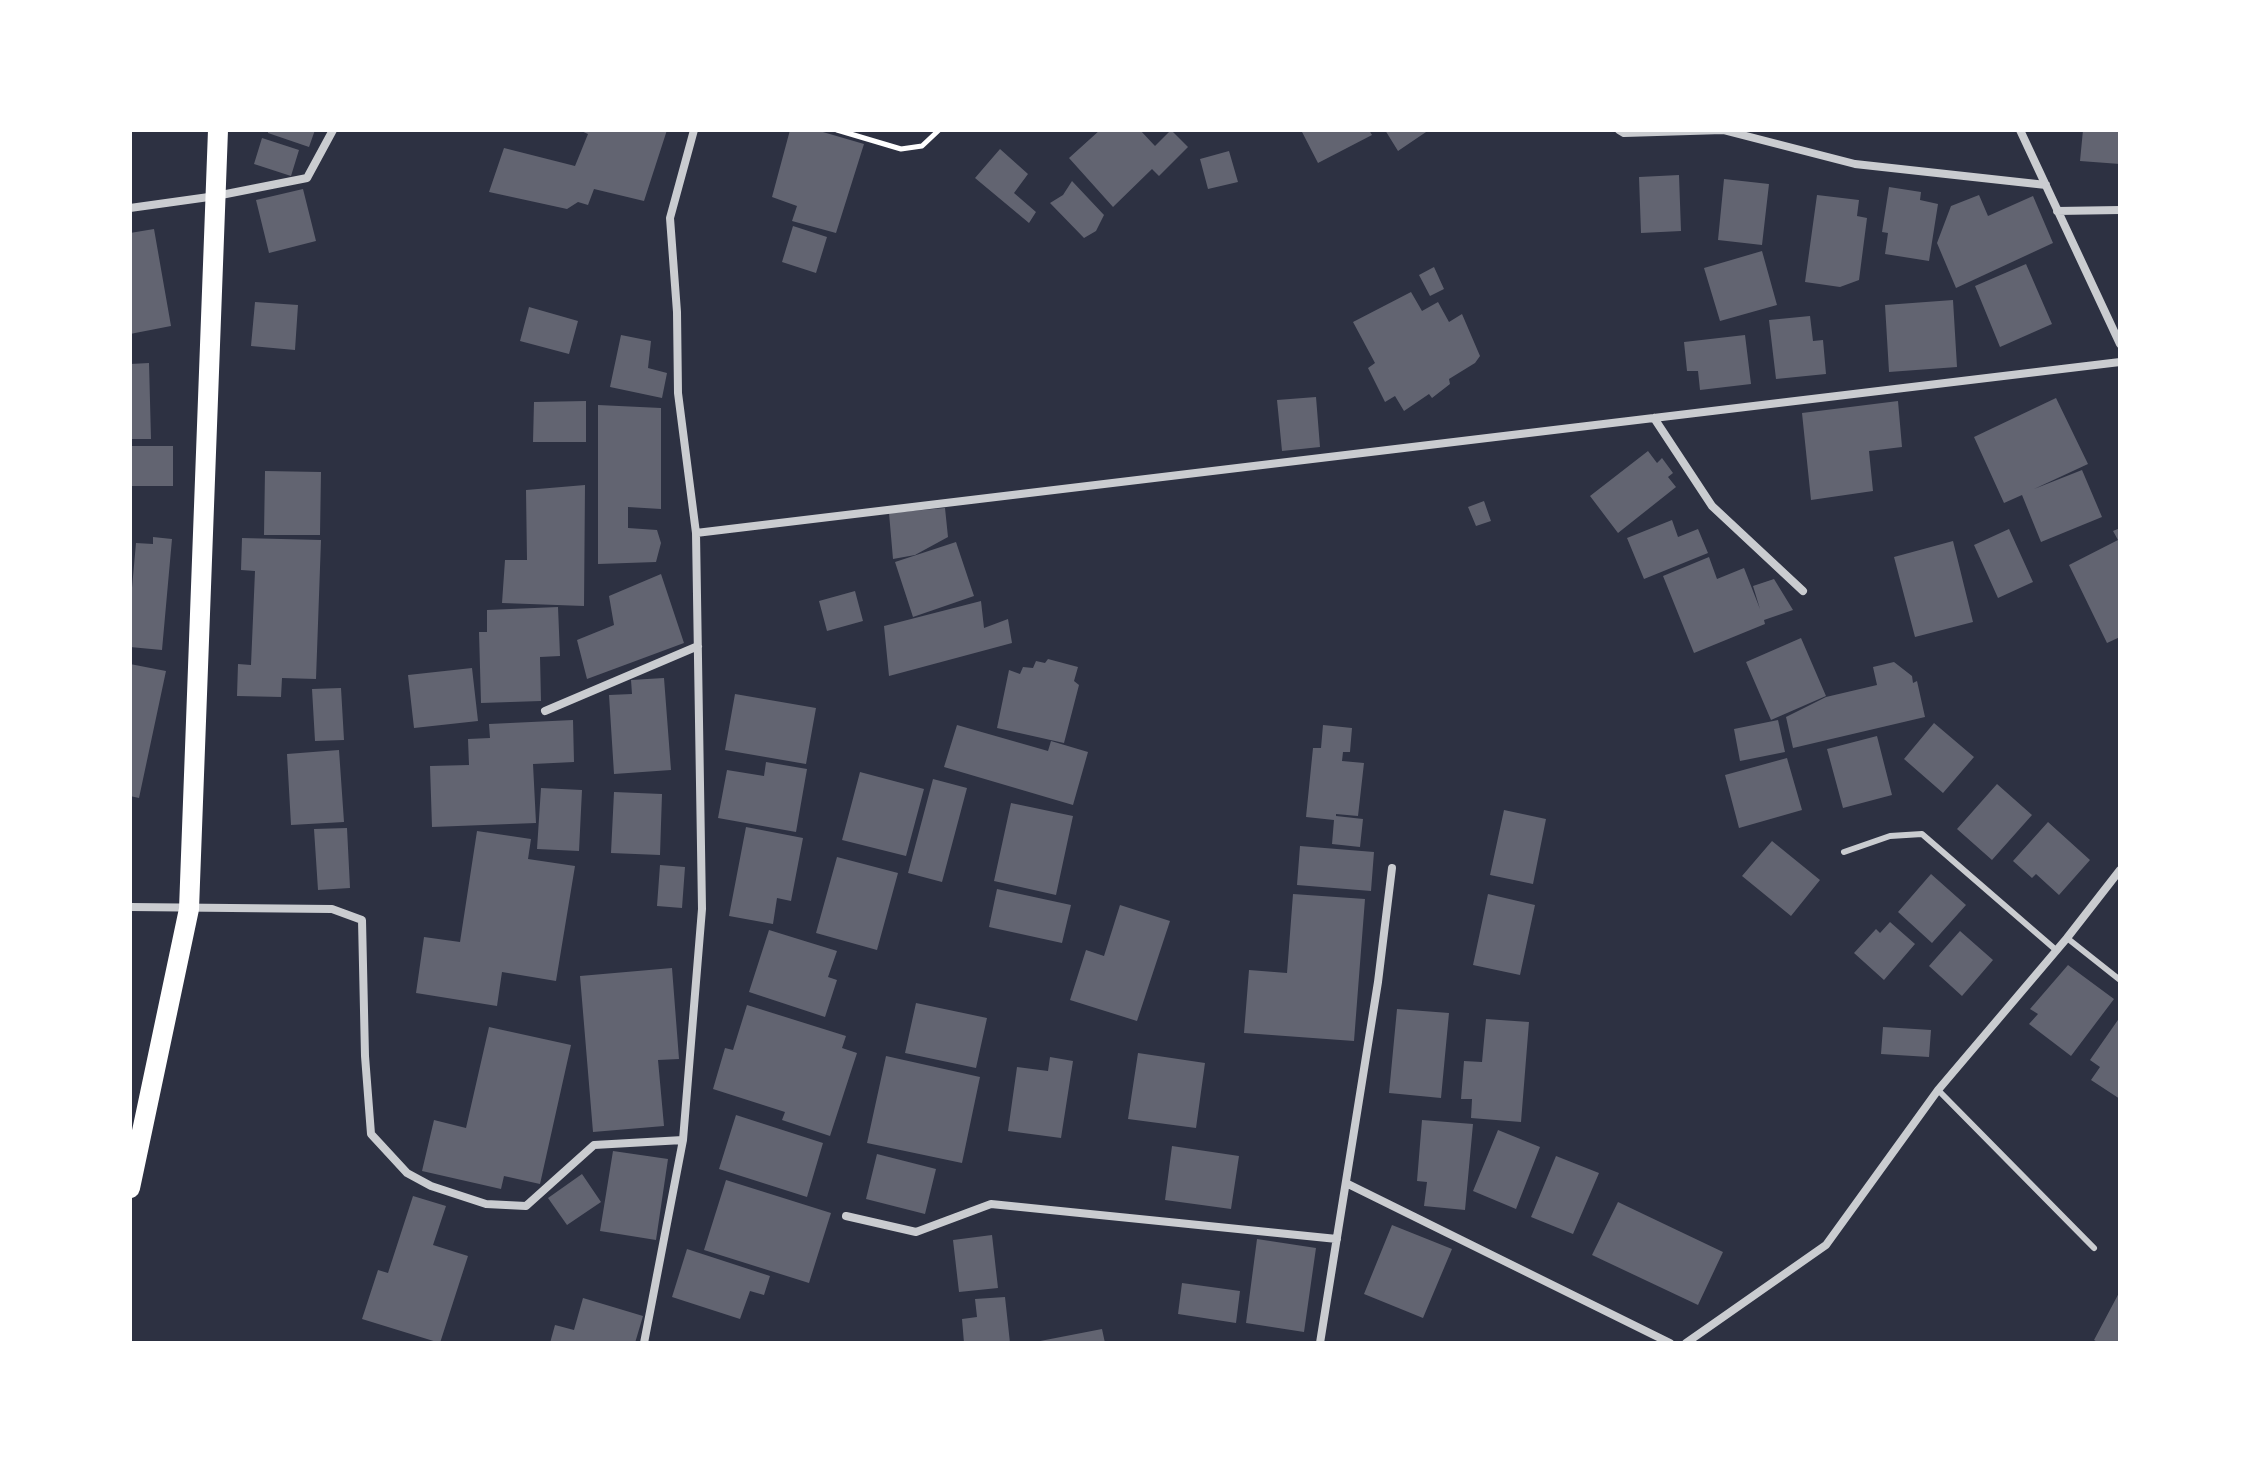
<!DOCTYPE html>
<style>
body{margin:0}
#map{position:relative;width:2250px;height:1473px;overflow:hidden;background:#2d3142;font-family:"Exo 2",sans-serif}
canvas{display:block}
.frame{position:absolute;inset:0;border:132px solid #fff;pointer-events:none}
</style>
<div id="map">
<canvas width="2250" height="1473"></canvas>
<div class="frame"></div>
</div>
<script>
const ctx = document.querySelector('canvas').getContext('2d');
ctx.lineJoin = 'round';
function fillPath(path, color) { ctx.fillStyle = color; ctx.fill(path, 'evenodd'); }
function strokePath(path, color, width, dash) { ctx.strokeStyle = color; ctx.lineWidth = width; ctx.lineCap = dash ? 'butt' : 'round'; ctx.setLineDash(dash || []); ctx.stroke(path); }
fillPath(new Path2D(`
 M 268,130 L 315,130 L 309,147 L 268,133 Z
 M 579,130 L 667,130 L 644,201 L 594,189 L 588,205 L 578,202 L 567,209 L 489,192 L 504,148 L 575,166 L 588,134 Z
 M 790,130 L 816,130 L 864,144 L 836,233 L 792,221 L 797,206 L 772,197 Z
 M 1100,130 L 1140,130 L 1155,146 L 1171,130 L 1188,147 L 1159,176 L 1152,169 L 1113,207 L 1069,158 Z
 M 1301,130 L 1369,130 L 1372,135 L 1318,163 Z
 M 1385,130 L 1429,130 L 1398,151 Z
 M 2083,130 L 2120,130 L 2120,164 L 2080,161 Z
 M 262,138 L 299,150 L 291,176 L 254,164 Z
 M 1000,149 L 1028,174 L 1014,193 L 1036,212 L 1029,223 L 975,178 Z
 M 1229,151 L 1238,182 L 1208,189 L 1200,159 Z
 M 1679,175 L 1681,231 L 1641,233 L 1639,177 Z
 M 1724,179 L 1769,184 L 1762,245 L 1718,240 Z
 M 1072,181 L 1104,215 L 1096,231 L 1084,238 L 1050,203 L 1063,195 Z
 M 1889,187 L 1921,192 L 1920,200 L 1938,204 L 1929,261 L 1885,254 L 1888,233 L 1882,232 Z
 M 303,189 L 316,241 L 269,253 L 256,200 Z
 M 1817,195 L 1859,200 L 1857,216 L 1867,218 L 1859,280 L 1840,287 L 1805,282 Z
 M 1979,195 L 1988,216 L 2033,196 L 2053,243 L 1956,288 L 1937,243 L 1951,206 Z
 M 793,226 L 827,237 L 816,273 L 782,262 Z
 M 154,229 L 171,326 L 130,334 L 130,233 Z
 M 1762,251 L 1777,305 L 1720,321 L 1704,268 Z
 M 2026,264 L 2052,324 L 2000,347 L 1975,286 Z
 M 1434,267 L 1444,289 L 1430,296 L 1419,275 Z
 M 1411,292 L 1422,311 L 1438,302 L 1449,322 L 1462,314 L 1480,356 L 1475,363 L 1449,379 L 1450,384 L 1432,398 L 1429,394 L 1404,411 L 1395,396 L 1385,402 L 1368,368 L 1375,363 L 1353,322 Z
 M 1953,300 L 1957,367 L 1889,372 L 1885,305 Z
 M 255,302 L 298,305 L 295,350 L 251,346 Z
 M 529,307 L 578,321 L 569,354 L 520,341 Z
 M 1810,316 L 1813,341 L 1823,340 L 1826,374 L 1776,379 L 1769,320 Z
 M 621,335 L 651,341 L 648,368 L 667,373 L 662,398 L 610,387 Z
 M 1745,335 L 1751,384 L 1700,390 L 1698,371 L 1687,371 L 1684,342 Z
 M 149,363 L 151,439 L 130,439 L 130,364 Z
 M 1316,397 L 1320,447 L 1282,451 L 1277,400 Z
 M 2056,398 L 2088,464 L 2034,489 L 2082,470 L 2102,517 L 2041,542 L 2022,495 L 2004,503 L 1974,437 Z
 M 586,401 L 586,442 L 533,442 L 534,402 Z
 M 1898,401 L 1902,447 L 1869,451 L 1873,491 L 1811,500 L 1802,413 Z
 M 598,405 L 661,408 L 661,509 L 628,507 L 628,528 L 657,530 L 661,543 L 656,562 L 598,564 Z
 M 130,446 L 173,446 L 173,486 L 130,486 Z
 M 1648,451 L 1657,463 L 1662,458 L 1673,473 L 1668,477 L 1676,487 L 1618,533 L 1590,496 Z
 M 265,471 L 321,472 L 320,535 L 264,535 Z
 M 585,485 L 584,606 L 502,603 L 505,560 L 527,560 L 526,490 Z
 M 1484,501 L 1491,521 L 1476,526 L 1468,507 Z
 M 945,508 L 948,537 L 915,555 L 893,559 L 889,513 Z
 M 1672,520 L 1678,537 L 1698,529 L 1708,553 L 1644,579 L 1627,538 Z
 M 2120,528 L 2120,637 L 2107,643 L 2069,565 L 2118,540 L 2113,531 Z
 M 2009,529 L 2033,582 L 1998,598 L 1974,545 Z
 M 153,537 L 172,539 L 162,650 L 130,647 L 130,610 L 136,543 L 153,544 Z
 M 242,538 L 321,540 L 316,679 L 282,678 L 281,697 L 237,696 L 238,664 L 251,665 L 255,571 L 241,570 Z
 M 1953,541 L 1973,622 L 1915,637 L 1894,557 Z
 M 956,542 L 974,596 L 913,617 L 895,562 Z
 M 1709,557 L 1717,579 L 1744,568 L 1760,609 L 1753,586 L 1774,579 L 1793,610 L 1764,620 L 1765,624 L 1694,653 L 1663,576 Z
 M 661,574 L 684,643 L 587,679 L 577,640 L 614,625 L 609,596 Z
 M 855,591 L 863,621 L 827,631 L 819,601 Z
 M 981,601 L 984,628 L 1008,619 L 1012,643 L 889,676 L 884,626 Z
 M 558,607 L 560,656 L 540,657 L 541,701 L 481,703 L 479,632 L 487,632 L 487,610 Z
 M 1801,638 L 1826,696 L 1771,720 L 1746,662 Z
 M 1048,659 L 1078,667 L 1074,681 L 1079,685 L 1064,743 L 997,728 L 1009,670 L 1020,674 L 1023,667 L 1033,668 L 1036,661 L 1045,663 Z
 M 1894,662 L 1912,676 L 1913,683 L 1917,681 L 1925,717 L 1793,748 L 1786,717 L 1826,697 L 1877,685 L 1873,667 Z
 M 130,664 L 166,671 L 139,798 L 130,796 Z
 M 472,668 L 478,721 L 414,728 L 408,675 Z
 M 664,678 L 671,770 L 614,774 L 609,695 L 632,694 L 631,680 Z
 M 341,688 L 344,740 L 315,741 L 312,689 Z
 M 735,694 L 816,708 L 806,764 L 725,750 Z
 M 573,720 L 574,762 L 533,764 L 536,823 L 432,827 L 430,766 L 469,765 L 468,739 L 490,738 L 489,724 Z
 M 1778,720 L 1785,752 L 1740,761 L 1734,729 Z
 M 1934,723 L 1974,757 L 1943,793 L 1904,759 Z
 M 957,725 L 1048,751 L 1051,741 L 1088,752 L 1073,805 L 944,767 Z
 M 1323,725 L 1352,728 L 1350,752 L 1343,752 L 1342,761 L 1364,763 L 1358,816 L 1336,814 L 1336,816 L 1363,819 L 1360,847 L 1332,844 L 1334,820 L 1306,817 L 1313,748 L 1321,748 Z
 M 1877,736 L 1892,795 L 1843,808 L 1827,749 Z
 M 339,750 L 344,822 L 291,825 L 287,754 Z
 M 1787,758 L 1802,810 L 1739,828 L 1725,775 Z
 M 766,762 L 807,769 L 796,832 L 718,818 L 727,770 L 764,776 Z
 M 860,772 L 924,789 L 906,856 L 842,840 Z
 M 933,779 L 967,788 L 942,882 L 908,873 Z
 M 1997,784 L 2032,815 L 1992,860 L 1957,829 Z
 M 541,788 L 582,790 L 579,851 L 537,849 Z
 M 614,792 L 662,794 L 660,855 L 611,853 Z
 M 1011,803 L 1073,816 L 1056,895 L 994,881 Z
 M 1504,810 L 1546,819 L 1533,884 L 1490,875 Z
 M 2048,822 L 2090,860 L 2059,895 L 2036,874 L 2032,878 L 2013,861 Z
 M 746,827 L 803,838 L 791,901 L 777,898 L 773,924 L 729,916 Z
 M 347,828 L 350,888 L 318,890 L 314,829 Z
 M 477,831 L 531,839 L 528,859 L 575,866 L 556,981 L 502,972 L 497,1006 L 416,993 L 424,937 L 460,942 Z
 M 1772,841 L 1820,880 L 1791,916 L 1742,876 Z
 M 1300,846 L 1374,852 L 1371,891 L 1297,885 Z
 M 837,857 L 898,873 L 877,950 L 816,933 Z
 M 660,865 L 685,867 L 682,908 L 657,906 Z
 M 1931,874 L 1966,905 L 1932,943 L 1898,912 Z
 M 997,889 L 1071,905 L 1062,943 L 989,927 Z
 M 1293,894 L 1365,899 L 1354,1041 L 1244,1033 L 1249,970 L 1287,973 Z
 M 1488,894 L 1535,905 L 1520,975 L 1473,965 Z
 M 1120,905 L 1170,921 L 1137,1021 L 1070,1000 L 1086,950 L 1104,956 Z
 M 1890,922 L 1915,944 L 1884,980 L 1854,953 L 1876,929 L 1880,933 Z
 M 769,930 L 837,951 L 828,977 L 837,980 L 825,1017 L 749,992 Z
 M 1960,931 L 1993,960 L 1962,996 L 1929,966 Z
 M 2068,965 L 2114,999 L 2071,1056 L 2029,1024 L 2038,1014 L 2030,1009 Z
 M 672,968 L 679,1059 L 658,1060 L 664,1126 L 593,1132 L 580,976 Z
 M 916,1003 L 987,1018 L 976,1068 L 905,1053 Z
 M 747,1005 L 846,1036 L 842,1048 L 857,1053 L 830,1136 L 782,1120 L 785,1112 L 713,1089 L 725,1048 L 733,1050 Z
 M 1397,1009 L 1449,1013 L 1441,1098 L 1389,1093 Z
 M 2120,1017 L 2120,1099 L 2091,1080 L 2100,1067 L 2090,1060 Z
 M 1486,1019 L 1529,1022 L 1521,1122 L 1471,1118 L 1472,1099 L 1461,1099 L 1464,1061 L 1482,1062 Z
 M 489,1027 L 571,1045 L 540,1184 L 504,1176 L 501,1189 L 422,1171 L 434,1120 L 466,1128 Z
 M 1883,1027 L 1931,1030 L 1929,1057 L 1881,1054 Z
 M 1138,1053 L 1205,1063 L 1196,1128 L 1128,1119 Z
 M 886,1056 L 980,1077 L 962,1163 L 867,1143 Z
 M 1050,1057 L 1073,1061 L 1061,1138 L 1008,1131 L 1017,1067 L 1048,1071 Z
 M 736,1115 L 823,1143 L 807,1197 L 719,1169 Z
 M 1422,1120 L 1473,1124 L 1465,1210 L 1424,1206 L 1427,1182 L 1417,1181 Z
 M 1498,1130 L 1540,1147 L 1516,1209 L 1473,1191 Z
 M 1172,1146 L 1239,1156 L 1231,1209 L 1165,1200 Z
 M 613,1151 L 668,1159 L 656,1240 L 600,1231 Z
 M 877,1154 L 936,1169 L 925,1214 L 866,1199 Z
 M 1556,1156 L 1599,1173 L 1573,1234 L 1531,1217 Z
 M 582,1174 L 601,1202 L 567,1225 L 548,1198 Z
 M 726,1180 L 831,1213 L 809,1283 L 704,1250 Z
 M 413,1196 L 446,1206 L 433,1245 L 468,1256 L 440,1343 L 362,1319 L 378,1270 L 388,1273 Z
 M 1618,1202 L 1723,1252 L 1698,1305 L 1592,1255 Z
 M 1392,1225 L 1452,1249 L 1423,1318 L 1364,1294 Z
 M 992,1235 L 998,1288 L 959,1292 L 953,1240 Z
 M 1257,1239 L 1316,1248 L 1304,1332 L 1246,1323 Z
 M 687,1249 L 770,1276 L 764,1295 L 750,1291 L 740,1319 L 672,1297 Z
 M 1182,1283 L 1240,1291 L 1236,1323 L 1178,1314 Z
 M 2120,1291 L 2120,1343 L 2099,1343 L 2094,1340 Z
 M 1005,1297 L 1010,1343 L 964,1343 L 962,1319 L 977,1317 L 975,1299 Z
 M 583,1298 L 643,1316 L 635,1343 L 550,1343 L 555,1325 L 574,1330 Z
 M 1102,1329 L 1105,1343 L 1035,1343 L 1035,1342 Z`), '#626471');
strokePath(new Path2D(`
 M 837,130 L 901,149 L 922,146 L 939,130`), '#fff', 5);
strokePath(new Path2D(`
 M 1844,852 L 1890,836 L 1922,834 L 2056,950
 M 2067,938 L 2120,980
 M 1938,1090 L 2094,1248`), '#caccd0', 6);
strokePath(new Path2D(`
 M 1619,130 L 1624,133 L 1723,130 L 1855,164 L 2046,185
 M 2020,130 L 2120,344
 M 130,208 L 216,196 L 307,178 L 333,130
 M 2057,211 L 2120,210
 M 1654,418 L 1712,506 L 1803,591
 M 696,533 L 2120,362
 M 545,711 L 698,646
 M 130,907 L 332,909 L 362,920 L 365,1056 L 371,1134 L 407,1173 L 431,1186 L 486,1204 L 526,1206 L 594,1145 L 683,1140
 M 1346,1183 L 1670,1343
 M 846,1216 L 916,1232 L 991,1204 L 1337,1239
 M 644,1343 L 683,1140 L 702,909 L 696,533 L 678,393 L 677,312 L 670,218 L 694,130
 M 1320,1343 L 1378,982 L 1392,868
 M 1686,1343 L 1826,1245 L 1938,1090 L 2067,938 L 2120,870`), '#caccd0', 8);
strokePath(new Path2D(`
 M 130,1188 L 189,909 L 218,130`), '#fff', 20);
</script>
